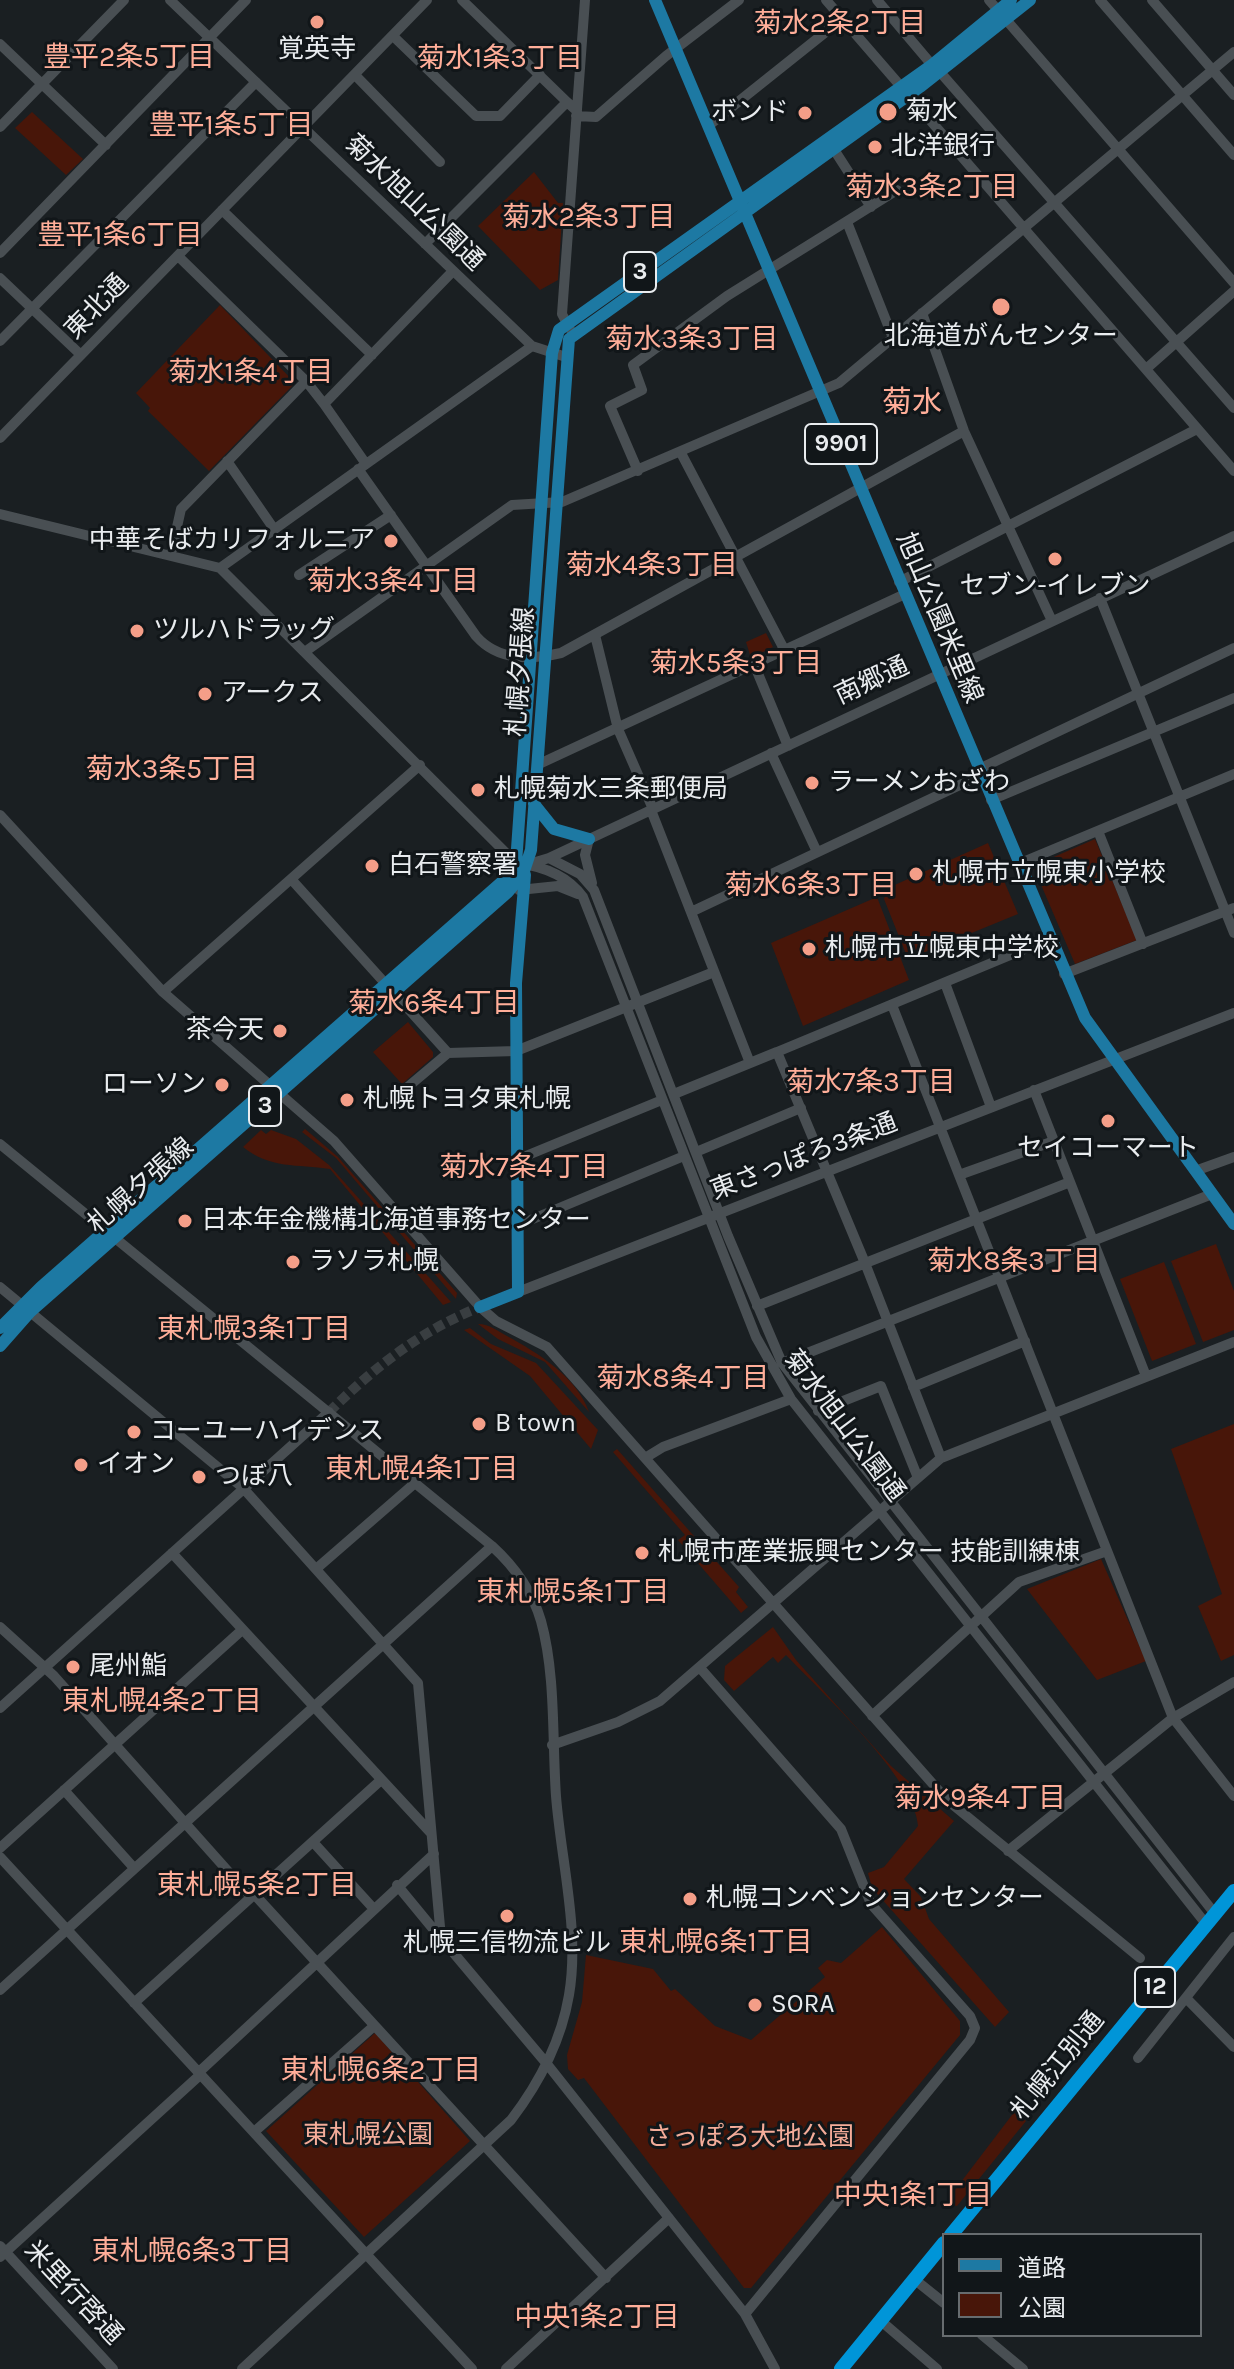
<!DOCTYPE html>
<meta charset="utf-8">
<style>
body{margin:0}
#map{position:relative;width:1234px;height:2369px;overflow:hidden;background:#1a1f22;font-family:Karla,"Noto Sans JP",sans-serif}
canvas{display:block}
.legend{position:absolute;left:942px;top:2233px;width:260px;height:104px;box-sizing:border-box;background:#111619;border:2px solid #676c6f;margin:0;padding:10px 14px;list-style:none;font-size:24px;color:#e9ecef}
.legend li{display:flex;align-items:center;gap:16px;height:40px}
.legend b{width:40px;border:2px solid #676c6f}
</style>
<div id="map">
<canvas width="1234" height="2369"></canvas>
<ul class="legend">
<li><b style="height:10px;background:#1d79a3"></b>道路</li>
<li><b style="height:22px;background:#481609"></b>公園</li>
</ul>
</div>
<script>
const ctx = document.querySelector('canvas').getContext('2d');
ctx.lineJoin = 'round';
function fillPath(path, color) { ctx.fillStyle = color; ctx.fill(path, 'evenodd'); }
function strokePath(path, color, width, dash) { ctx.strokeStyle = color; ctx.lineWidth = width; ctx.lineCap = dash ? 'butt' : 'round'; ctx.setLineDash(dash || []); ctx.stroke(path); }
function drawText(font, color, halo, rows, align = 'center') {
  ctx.font = font + ' Karla,"Noto Sans JP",sans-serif'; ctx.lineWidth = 6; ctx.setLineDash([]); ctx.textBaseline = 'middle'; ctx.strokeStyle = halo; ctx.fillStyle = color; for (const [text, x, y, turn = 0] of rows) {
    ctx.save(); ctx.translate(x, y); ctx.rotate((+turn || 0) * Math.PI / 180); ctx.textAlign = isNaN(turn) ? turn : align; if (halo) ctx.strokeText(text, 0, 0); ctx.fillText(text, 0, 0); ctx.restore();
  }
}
fillPath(new Path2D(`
 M 32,112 L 83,159 L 66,175 L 15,128 Z
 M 534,172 L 558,203 L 563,203 L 558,280 L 540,290 L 478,226 Z
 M 220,305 L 295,383 L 209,471 L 148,411 L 150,408 L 136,393 Z
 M 766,633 L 773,647 L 751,658 L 746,642 Z
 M 1095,839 L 1137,940 L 1075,964 L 1033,866 Z
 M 988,843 L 1018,914 L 908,959 L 884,899 L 888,888 Z
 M 877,897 L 909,980 L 803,1026 L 771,943 Z
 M 408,1022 L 433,1052 L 433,1057 L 402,1084 L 373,1052 Z
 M 305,1129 L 338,1157 L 457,1293 L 456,1299 L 336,1158 L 302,1132 Z
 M 261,1130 L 266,1134 L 271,1130 L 296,1139 L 329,1165 L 451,1302 L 443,1305 L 330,1169 C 297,1164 270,1169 243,1147 Z
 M 1216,1244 L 1234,1291 L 1234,1330 L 1203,1342 L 1171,1261 Z
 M 1164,1262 L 1196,1344 L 1152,1361 L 1120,1279 Z
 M 478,1324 C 490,1324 497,1331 507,1336 C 538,1353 577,1377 589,1412 L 545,1362 L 498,1339 Z
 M 470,1328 L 491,1344 L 536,1363 L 598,1430 L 591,1449 L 530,1376 L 464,1330 Z
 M 1234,1424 L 1234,1655 L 1221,1661 L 1198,1606 L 1222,1594 L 1171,1449 Z
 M 617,1449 L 739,1587 L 736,1592 L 748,1607 L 741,1613 L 678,1540 L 685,1535 L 613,1452 Z
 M 1101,1559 L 1146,1661 L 1097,1680 L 1027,1589 Z
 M 773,1627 L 796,1660 L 891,1766 L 954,1821 L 904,1879 L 921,1897 L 929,1919 L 1009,2012 L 995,2027 L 872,1888 L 868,1873 L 884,1867 L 918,1826 C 916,1779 820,1691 786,1655 L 778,1663 L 773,1657 L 734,1691 L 724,1680 L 725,1666 Z
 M 882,1927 L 960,2021 L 960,2035 L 751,2288 L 744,2288 L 584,2078 L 578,2080 L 568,2069 L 567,2055 L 582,2002 L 586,1955 L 653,1969 L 671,1991 L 675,1989 L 715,2026 L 751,2040 L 825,1977 L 818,1968 L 827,1960 L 841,1963 Z
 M 375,2033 L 470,2141 L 364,2237 L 266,2131 Z
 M 1015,2111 L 1026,2121 L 957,2206 L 945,2203 Z`), '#481609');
strokePath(new Path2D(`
 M 329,1412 C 375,1367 420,1331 480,1307`), '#393e41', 10, [10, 5]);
strokePath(new Path2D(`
 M 170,0 L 532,346 L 566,357
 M 462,0 L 567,102
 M 826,0 L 1234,471
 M 877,0 L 932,65
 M 989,0 L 1234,283
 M 1100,0 L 1234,155
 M 1152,0 L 1234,95
 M 393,36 L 476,116 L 500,116 L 540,75
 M 0,44 L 106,145
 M 940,72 L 1234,408
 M 355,75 L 440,162
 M 576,116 L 596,117 L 666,56 L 739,0
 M 708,126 L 842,19
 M 0,127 L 124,0
 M 833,148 L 871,207
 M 222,210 L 372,355
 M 847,222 L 893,338
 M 425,244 L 567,102 L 577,111
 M 0,253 L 246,0
 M 178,256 L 306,381 L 324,404
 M 0,278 L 81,355
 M 922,313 L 964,431 L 1052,621
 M 570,329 L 562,314 L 585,0
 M 0,341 L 256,82
 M 1146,369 L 1234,291
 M 0,438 L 427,0
 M 681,453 L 785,651
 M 227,461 L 274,529
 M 366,464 L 324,404 L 453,271
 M 358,469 L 476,636 C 498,661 530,660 561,653 L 964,431
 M 638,471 L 610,406 L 642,390 L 633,365 L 727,296 L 897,190
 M 0,514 L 220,568 L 516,863 C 542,866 567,875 583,897 L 756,1337 L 791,1399 L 1206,1924
 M 171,554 L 181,509 L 306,381
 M 220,568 L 532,346
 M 299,575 L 391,515
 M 899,582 L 1197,429
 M 1100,598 L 1234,933
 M 595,635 L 618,729 L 653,809
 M 306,651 L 512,505 L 562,502 L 839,383 L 1234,52
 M 754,664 L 788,746
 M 771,753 L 817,852
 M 537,765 L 905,594
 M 979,769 L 1234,648
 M 991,800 L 1234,698
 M 651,810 L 750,1063
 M 0,815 L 163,992 L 334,1141 L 480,1307 L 496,1321 L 547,1347 L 947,1800 L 1140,1958
 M 1098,831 L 1143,944
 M 589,839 L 585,855 L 592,883
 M 549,858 L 580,874 L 594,890 L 728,1236 L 782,1363 L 1215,1914
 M 529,864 L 549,858 L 1234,536
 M 1018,864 L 1234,774
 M 291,879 L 448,1053 L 516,1051 L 714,972
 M 519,890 L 558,886 L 578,894
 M 691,912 L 981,775
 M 1064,974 L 1234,908
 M 945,983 L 991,1107
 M 163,992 L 420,765
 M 892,1005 L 1173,1718 L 1234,1796
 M 777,1052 L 1049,939
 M 1034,1090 L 1146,1376
 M 674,1094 L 777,1052 L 865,1263 L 941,1458
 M 390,1102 L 448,1053
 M 0,1144 L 492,1546 C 515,1567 532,1590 541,1621 C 556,1675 552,1739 556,1796 C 561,1861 580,1930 569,1995 C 561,2042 540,2082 511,2120 L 242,2369
 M 696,1152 L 801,1108
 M 516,1160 L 662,1100
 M 1195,1171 L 1234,1157
 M 959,1175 L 1054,1141
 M 516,1226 L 684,1156
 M 0,1287 L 243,1488 L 418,1683 L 441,1938 L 547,2064 L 745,2314 L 775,2369
 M 518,1292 L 1234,1013
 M 757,1306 L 1070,1182
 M 782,1363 L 1212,1194
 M 913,1387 L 1025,1341
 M 818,1411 L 881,1386 L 918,1478
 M 645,1458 L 663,1447 L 791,1399
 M 172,1553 L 431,1833
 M 316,1569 L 415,1483
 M 0,1627 L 54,1676 L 251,1897
 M 701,1669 L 841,1829 L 871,1904 L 970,2016 L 975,2028 L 970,2040 L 745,2314
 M 0,1708 L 329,1412
 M 872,1716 L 1019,1582 L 1107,1551
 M 552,1745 L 618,1722 L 660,1701 L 941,1458 L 1234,1342
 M 64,1790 L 134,1868
 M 313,1842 L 373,1908
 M 0,1848 L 242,1630
 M 1008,1851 L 1173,1718 L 1234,1682
 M 0,1857 L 472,2369
 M 397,1885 L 439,1936
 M 254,1894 L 606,2278
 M 0,1990 L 492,1546
 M 1187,1999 L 1234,2047
 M 134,2003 L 381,1780
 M 1138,2058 L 1234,1937
 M 198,2073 L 434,1854
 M 254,2132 L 374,2026
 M 0,2246 L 113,2369
 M 0,2257 L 200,2075
 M 914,2279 L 944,2303
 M 881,2321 L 937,2369
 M 982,2335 L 1023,2369
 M 506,2369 L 669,2218`), '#494f53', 10);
strokePath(new Path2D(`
 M 655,0 L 1085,1018 L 1234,1224
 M 534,804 L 554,829 L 589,839
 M 480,1307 L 518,1292 L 516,983 L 525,875
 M 0,1328 L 41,1287 L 503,881 L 516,863 L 552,353 L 559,330 L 932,65 L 1011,0
 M 0,1346 L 30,1312 L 508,892 L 523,874 L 531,850 L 569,339 L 920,87 L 1030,0`), '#1d79a3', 12);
strokePath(new Path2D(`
 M 951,2235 L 1234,1891
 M 841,2369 L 944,2243`), '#0095d8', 14);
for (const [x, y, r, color] of [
 [317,22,8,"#f49e88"],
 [888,112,10,"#f49e88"],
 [805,113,8,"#f49e88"],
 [875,147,8,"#f49e88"],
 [1001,307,10,"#f49e88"],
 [391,541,8,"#f49e88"],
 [1055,559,8,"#f49e88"],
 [137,631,8,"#f49e88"],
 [205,694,8,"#f49e88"],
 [812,783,8,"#f49e88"],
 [478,790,8,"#f49e88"],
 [372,866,8,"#f49e88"],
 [916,874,8,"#f49e88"],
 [809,949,8,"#f49e88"],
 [280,1031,8,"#f49e88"],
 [222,1085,8,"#f49e88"],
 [347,1100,8,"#f49e88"],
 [1108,1121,8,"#f49e88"],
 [185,1221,8,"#f49e88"],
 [293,1262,8,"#f49e88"],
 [479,1424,8,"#f49e88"],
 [134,1432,8,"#f49e88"],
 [81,1465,8,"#f49e88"],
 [199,1477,8,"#f49e88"],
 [642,1553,8,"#f49e88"],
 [73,1667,8,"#f49e88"],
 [690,1899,8,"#f49e88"],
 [507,1916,8,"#f49e88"],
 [755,2005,8,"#f49e88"]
]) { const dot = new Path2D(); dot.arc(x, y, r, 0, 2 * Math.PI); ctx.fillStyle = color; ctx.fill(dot); strokePath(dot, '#111619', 3); }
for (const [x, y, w] of [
 [640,272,32],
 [841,444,72],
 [265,1106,32],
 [1155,1987,40]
]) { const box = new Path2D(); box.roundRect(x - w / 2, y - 20, w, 40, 6); ctx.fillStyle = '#111619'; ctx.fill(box); strokePath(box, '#e9ecef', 2); }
drawText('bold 24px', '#e9ecef', null, [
 ["3",640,272],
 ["9901",841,444],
 ["3",265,1106],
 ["12",1155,1987]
]);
drawText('26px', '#e9ecef', '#111619', [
 ["覚英寺",317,50,"center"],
 ["菊水",906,112],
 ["ボンド",789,113,"right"],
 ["北洋銀行",891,147],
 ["北海道がんセンター",1001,337,"center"],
 ["中華そばカリフォルニア",375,541,"right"],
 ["セブン-イレブン",1055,587,"center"],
 ["ツルハドラッグ",153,631],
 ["アークス",221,694],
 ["ラーメンおざわ",828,783],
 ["札幌菊水三条郵便局",494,790],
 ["白石警察署",388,866],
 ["札幌市立幌東小学校",932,874],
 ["札幌市立幌東中学校",825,949],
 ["茶今天",264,1031,"right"],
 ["ローソン",206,1085,"right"],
 ["札幌トヨタ東札幌",363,1100],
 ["セイコーマート",1108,1149,"center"],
 ["日本年金機構北海道事務センター",201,1221],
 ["ラソラ札幌",309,1262],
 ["B town",495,1424],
 ["コーユーハイデンス",150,1432],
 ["イオン",97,1465],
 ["つぼ八",215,1477],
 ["札幌市産業振興センター 技能訓練棟",658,1553],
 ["尾州鮨",89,1667],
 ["札幌コンベンションセンター",706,1899],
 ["札幌三信物流ビル",507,1944,"center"],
 ["SORA",771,2005]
], 'left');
drawText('26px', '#e9ecef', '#111619', [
 ["菊水旭山公園通",414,203,44],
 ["東北通",97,307,-46],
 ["旭山公園米里線",939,618,67],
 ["札幌夕張線",521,672,-86],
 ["南郷通",872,681,-25],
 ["東さっぽろ3条通",804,1157,-21],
 ["札幌夕張線",141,1186,-41],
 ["菊水旭山公園通",844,1426,53],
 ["札幌江別通",1058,2066,-51],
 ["米里行啓通",73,2293,47]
]);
drawText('26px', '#f4ac99', '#111619', [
 ["東札幌公園",368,2136],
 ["さっぽろ大地公園",750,2138]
]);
drawText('28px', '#ffae99', '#111619', [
 ["菊水2条2丁目",840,24],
 ["豊平2条5丁目",129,58],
 ["菊水1条3丁目",500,59],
 ["豊平1条5丁目",231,126],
 ["菊水3条2丁目",932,188],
 ["菊水2条3丁目",589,218],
 ["豊平1条6丁目",120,236],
 ["菊水3条3丁目",692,340],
 ["菊水1条4丁目",251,373],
 ["菊水4条3丁目",652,566],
 ["菊水3条4丁目",393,582],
 ["菊水5条3丁目",736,664],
 ["菊水3条5丁目",172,770],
 ["菊水6条3丁目",811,886],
 ["菊水6条4丁目",434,1004],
 ["菊水7条3丁目",871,1083],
 ["菊水7条4丁目",524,1168],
 ["菊水8条3丁目",1014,1262],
 ["東札幌3条1丁目",254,1330],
 ["菊水8条4丁目",683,1379],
 ["東札幌4条1丁目",422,1470],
 ["東札幌5条1丁目",573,1593],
 ["東札幌4条2丁目",162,1702],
 ["菊水9条4丁目",980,1799],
 ["東札幌5条2丁目",257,1886],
 ["東札幌6条1丁目",716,1943],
 ["東札幌6条2丁目",381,2071],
 ["中央1条1丁目",913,2196],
 ["東札幌6条3丁目",192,2252],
 ["中央1条2丁目",597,2318]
]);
drawText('30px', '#ffae99', '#111619', [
 ["菊水",912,403]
]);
</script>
